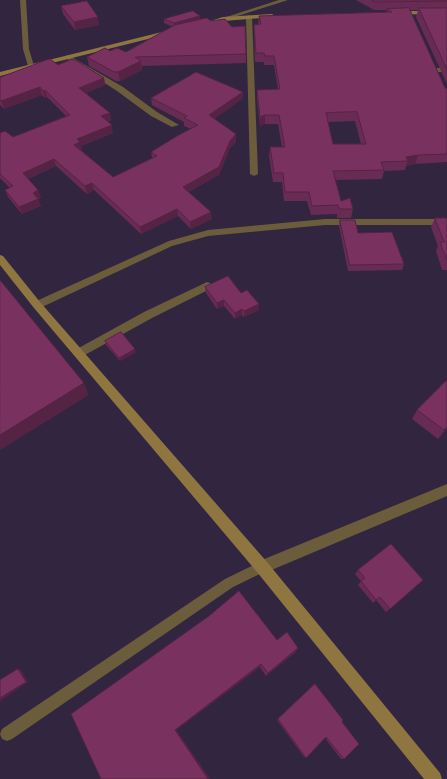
<!DOCTYPE html>
<style>
body{margin:0}
canvas{display:block;background:#31253f}
</style>
<canvas width="447" height="779"></canvas>
<script>
const ctx = document.querySelector('canvas').getContext('2d');
ctx.lineJoin = 'round';
function fillPath(path, color) { ctx.fillStyle = color; ctx.fill(path, 'evenodd'); }
function strokePath(path, color, width, dash) { ctx.strokeStyle = color; ctx.lineWidth = width; ctx.lineCap = dash ? 'butt' : 'round'; ctx.setLineDash(dash || []); ctx.stroke(path); }
fillPath(new Path2D(`
 M 249,15 L 252,17 L 258,174 L 254,176 L 250,174 L 246,17 Z
 M 262,561 L 266,563 L 268,567 L 266,571 L 233,587 L 12,739 L 7,741 L 2,739 L 0,734 L 2,729 L 225,579 Z`), '#6b5c3b');
fillPath(new Path2D(`
 M 20,0 L 26,0 L 29,49 L 34,66 L 31,68 L 28,66 L 23,49 Z
 M 68,55 L 123,87 L 157,112 L 179,125 L 172,127 L 151,116 L 117,91 L 66,58 L 65,57 Z
 M 447,68 L 447,72 L 436,72 L 433,70 L 436,68 Z
 M 325,219 L 447,219 L 447,225 L 325,225 L 208,236 L 172,246 L 40,308 L 37,309 L 32,305 L 34,302 L 169,241 L 208,230 Z
 M 207,282 L 210,283 L 212,286 L 210,289 L 152,318 L 83,356 L 75,356 L 74,353 L 75,350 L 144,312 Z
 M 447,484 L 447,496 L 262,574 L 257,572 L 255,567 L 257,562 Z`), '#6b5c3b');
fillPath(new Path2D(`
 M 279,0 L 288,0 L 225,20 L 220,19 Z`), '#6b5c3b');
fillPath(new Path2D(`
 M 398,11 L 447,11 L 447,15 L 396,14 L 395,13 Z
 M 272,14 L 275,16 L 274,17 L 223,21 L 210,24 L 207,22 L 223,17 Z
 M 170,30 L 172,31 L 172,33 L 0,76 L 0,72 Z
 M 0,255 L 3,256 L 40,302 L 267,562 L 440,773 L 442,779 L 424,779 L 257,572 L 34,308 L 0,265 Z`), '#8f7640');
fillPath(new Path2D(`
 M 356,0 L 447,0 L 447,84 L 416,17 L 418,10 L 410,10 L 445,88 L 447,89 L 447,162 L 415,164 L 406,166 L 405,170 L 384,171 L 382,179 L 335,180 L 341,201 L 353,209 L 351,218 L 337,218 L 337,214 L 311,215 L 307,201 L 284,201 L 282,182 L 273,182 L 269,156 L 270,147 L 282,147 L 278,124 L 265,124 L 260,126 L 257,99 L 257,90 L 278,89 L 274,65 L 264,65 L 264,62 L 255,62 L 254,33 L 254,25 L 258,24 L 259,16 L 387,12 L 387,10 L 374,10 ZM 355,121 L 361,144 L 333,144 L 328,122 Z
 M 61,6 L 99,25 L 75,30 L 63,14 Z
 M 164,19 L 200,19 L 246,54 L 246,63 L 142,66 L 142,70 L 120,81 L 116,81 L 89,66 L 87,57 L 110,51 L 126,52 L 173,27 L 164,23 Z
 M 58,65 L 104,78 L 105,85 L 86,93 L 110,113 L 111,120 L 108,122 L 113,133 L 81,146 L 82,150 L 81,150 L 113,177 L 152,158 L 151,152 L 191,129 L 184,126 L 184,122 L 152,105 L 151,98 L 243,92 L 242,99 L 214,119 L 236,134 L 236,142 L 230,148 L 219,175 L 188,192 L 212,219 L 191,229 L 178,216 L 141,234 L 94,190 L 87,194 L 56,166 L 28,179 L 38,190 L 41,198 L 38,199 L 41,206 L 22,214 L 8,197 L 5,190 L 10,188 L 0,178 L 0,133 L 13,137 L 66,116 L 47,97 L 45,98 L 42,95 L 4,109 L 0,105 L 0,76 L 0,77 Z
 M 435,218 L 447,218 L 447,270 L 442,270 L 436,251 L 438,246 L 431,227 Z
 M 340,220 L 404,264 L 402,270 L 348,271 L 339,226 Z
 M 205,287 L 241,293 L 259,310 L 244,317 L 242,315 L 235,319 L 224,306 L 217,309 L 206,293 Z
 M 105,341 L 136,352 L 120,361 L 106,345 Z
 M 447,380 L 447,429 L 438,439 L 412,419 L 417,410 Z
 M 358,570 L 423,580 L 386,612 L 376,600 L 373,603 L 358,585 L 361,581 L 355,574 Z
 M 277,640 L 296,652 L 266,676 L 260,667 L 176,730 L 210,779 L 101,779 Z
 M 315,684 L 342,722 L 344,759 L 341,759 L 325,738 L 306,758 L 304,757 L 277,720 Z`), '#682b53');
fillPath(new Path2D(`
 M 200,16 L 200,21 L 175,27 L 174,23 Z
 M 98,17 L 99,25 L 75,30 L 74,22 Z
 M 141,61 L 142,70 L 120,81 L 118,72 Z
 M 104,78 L 105,85 L 81,95 L 79,88 Z
 M 40,87 L 42,95 L 4,109 L 1,101 Z
 M 45,90 L 47,97 L 45,98 L 43,91 Z
 M 243,92 L 242,99 L 209,122 L 209,115 Z
 M 110,113 L 111,120 L 103,124 L 101,116 Z
 M 265,115 L 265,124 L 260,126 L 260,117 Z
 M 112,125 L 113,133 L 81,146 L 82,150 L 76,152 L 74,145 L 77,139 Z
 M 236,134 L 236,142 L 230,148 L 219,175 L 183,194 L 183,187 L 230,141 Z
 M 418,155 L 415,164 L 406,166 L 408,161 L 406,157 Z
 M 54,159 L 56,166 L 25,180 L 23,173 Z
 M 92,183 L 94,190 L 87,194 L 85,186 Z
 M 38,190 L 41,198 L 35,200 L 33,193 Z
 M 38,199 L 41,206 L 22,214 L 19,207 Z
 M 177,209 L 178,216 L 141,234 L 140,227 Z
 M 211,212 L 212,219 L 191,229 L 190,222 Z
 M 224,300 L 224,306 L 217,309 L 217,303 Z
 M 259,304 L 259,310 L 244,317 L 244,311 Z
 M 242,309 L 242,315 L 235,319 L 235,313 Z
 M 135,349 L 136,352 L 120,361 L 119,358 Z
 M 84,383 L 89,395 L 0,450 L 0,435 Z
 M 447,427 L 447,429 L 438,439 L 444,430 Z
 M 298,648 L 296,652 L 266,676 L 268,673 Z
 M 261,664 L 260,667 L 176,730 L 210,779 L 208,779 L 175,730 Z
 M 18,669 L 21,670 L 28,682 L 0,701 L 0,698 Z`), '#552343');
const building = new Path2D(`
 M 372,0 L 447,0 L 447,1 L 375,2 Z
 M 87,1 L 98,17 L 74,22 L 61,6 Z
 M 409,8 L 445,88 L 447,89 L 447,154 L 418,155 L 406,157 L 408,161 L 381,162 L 384,170 L 333,171 L 341,201 L 350,198 L 353,209 L 339,209 L 338,205 L 312,206 L 309,192 L 285,192 L 283,173 L 274,173 L 270,147 L 285,147 L 279,115 L 265,115 L 260,117 L 257,90 L 280,89 L 274,56 L 265,56 L 264,53 L 256,53 L 254,25 L 261,24 L 259,16 L 392,12 L 387,9 ZM 357,112 L 366,144 L 333,144 L 326,113 Z
 M 419,8 L 447,8 L 447,69 Z
 M 193,11 L 200,16 L 174,23 L 164,19 Z
 M 207,18 L 211,21 L 225,19 L 232,27 L 245,26 L 246,54 L 135,57 L 141,61 L 118,72 L 114,72 L 87,57 L 105,48 L 110,51 L 117,48 L 126,52 L 175,25 Z
 M 50,59 L 58,65 L 72,59 L 77,61 L 104,78 L 79,88 L 110,113 L 101,116 L 112,125 L 77,139 L 80,142 L 74,145 L 113,177 L 157,156 L 151,152 L 177,136 L 198,125 L 184,118 L 187,116 L 151,98 L 196,72 L 243,92 L 209,115 L 236,134 L 230,141 L 219,167 L 183,187 L 211,212 L 190,222 L 177,209 L 140,227 L 92,183 L 85,186 L 54,159 L 23,173 L 38,190 L 33,193 L 38,199 L 19,207 L 5,190 L 13,186 L 0,174 L 0,133 L 5,131 L 13,137 L 70,115 L 45,90 L 43,91 L 40,87 L 1,101 L 0,100 L 0,76 L 0,77 Z
 M 435,218 L 447,218 L 447,261 L 440,242 L 444,242 Z
 M 340,220 L 355,220 L 358,233 L 392,232 L 404,264 L 350,265 Z
 M 228,276 L 241,293 L 247,290 L 259,304 L 244,311 L 242,309 L 235,313 L 224,300 L 217,303 L 205,287 Z
 M 0,280 L 84,383 L 0,435 Z
 M 121,332 L 135,349 L 119,358 L 105,341 Z
 M 447,380 L 447,427 L 444,430 L 417,410 Z
 M 391,544 L 423,580 L 390,609 L 380,597 L 376,600 L 361,581 L 365,578 L 358,570 Z
 M 239,591 L 277,640 L 287,632 L 298,648 L 268,673 L 261,664 L 175,730 L 208,779 L 101,779 L 71,714 L 209,616 Z
 M 18,669 L 26,682 L 0,698 L 0,680 Z
 M 315,684 L 343,720 L 342,722 L 359,744 L 344,759 L 326,737 L 306,758 L 278,719 Z`);
fillPath(building, '#793260');
strokePath(building, '#552343', 1);
</script>
